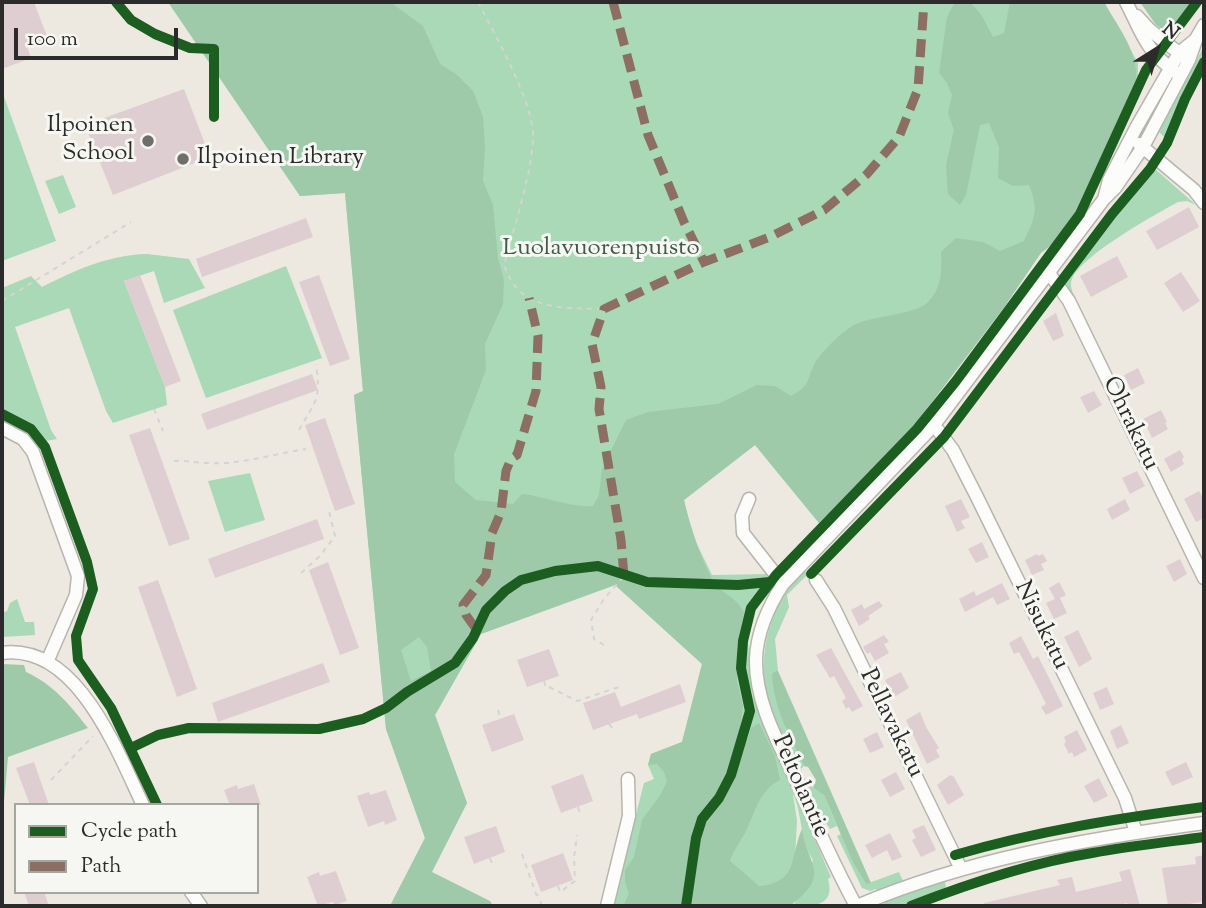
<!DOCTYPE html>
<style>
body{margin:0}
#map{position:relative;width:1206px;height:908px;overflow:hidden;background:#ede9e0;font-family:"Sorts Mill Goudy",serif}
canvas{display:block}
.frame{position:absolute;inset:0;border:4px solid #2b2b2b;pointer-events:none}
.legend{position:absolute;left:14px;top:803px;width:245px;height:91px;box-sizing:border-box;background:#f6f6f2;border:2px solid #a5a5a2;margin:0;padding:9px 12px;list-style:none;font-size:21px;color:#2b2b2b}
.legend li{display:flex;align-items:center;gap:14px;height:35px}
.legend b{width:35px;border:2px solid #a5a5a2}
.north{position:absolute;left:1122px;top:14px;width:70px;height:70px;-webkit-text-stroke:5px #f6f6f2;paint-order:stroke;rotate:37deg;font-size:19px;font-weight:700;line-height:28px;text-align:center;color:#2b2b2b}
.north::after{content:'';display:block;margin:auto;width:24px;height:32px;background:#2b2b2b;clip-path:polygon(50% 0,100% 100%,50% 72%,0 100%)}
.scale{position:absolute;left:14px;top:28px;width:164px;height:32px;box-sizing:border-box;border:4px solid #2b2b2b;border-top:0;padding-left:9px;font-size:21px;line-height:24px;white-space:nowrap;color:#2b2b2b;-webkit-text-stroke:5px #f6f6f2;paint-order:stroke}
</style>
<div id="map">
<canvas width="1206" height="908"></canvas>
<div class="frame"></div>
<ul class="legend">
<li><b style="height:9px;background:#1b5e20"></b>Cycle path</li>
<li><b style="height:9px;background:#8d6e63"></b>Path</li>
</ul>
<div class="north">N</div>
<div class="scale">100 m</div>
</div>
<script>
const ctx = document.querySelector('canvas').getContext('2d');
ctx.lineJoin = 'round';
function fillPath(path, color) { ctx.fillStyle = color; ctx.fill(path, 'evenodd'); }
function strokePath(path, color, width, dash) { ctx.strokeStyle = color; ctx.lineWidth = width; ctx.lineCap = dash ? 'butt' : 'round'; ctx.setLineDash(dash || []); ctx.stroke(path); }
function drawText(font, color, halo, rows, align = 'center') {
  ctx.font = font + ' "Sorts Mill Goudy",serif'; ctx.lineWidth = 6; ctx.setLineDash([]); ctx.textBaseline = 'middle'; ctx.strokeStyle = halo; ctx.fillStyle = color; for (const [text, x, y, turn = 0] of rows) {
    ctx.save(); ctx.translate(x, y); ctx.rotate((+turn || 0) * Math.PI / 180); ctx.textAlign = isNaN(turn) ? turn : align; if (halo) ctx.strokeText(text, 0, 0); ctx.fillText(text, 0, 0); ctx.restore();
  }
}
fillPath(new Path2D(`
 M 168,2 L 1104,2 L 1138,63 L 1138,79 L 1005,306 L 916,423 L 819,523 L 755,445 L 684,500 L 692,534 L 712,575 L 771,574 L 772,576 C 746,599 737,635 742,669 L 743,672 L 745,641 L 748,640 L 752,694 L 831,877 L 828,879 C 836,908 811,906 790,906 L 795,903 L 813,860 C 799,840 803,815 793,794 L 797,821 L 795,858 L 778,906 L 613,906 L 644,783 L 654,779 L 648,765 L 651,754 L 682,742 L 702,664 L 615,585 L 481,634 L 435,715 L 467,803 L 414,906 L 390,906 L 425,838 L 386,729 L 354,395 L 363,391 L 345,193 L 300,196 Z
 M 1204,46 L 1204,57 L 1181,99 L 1165,138 L 1159,132 Z
 M 2,91 L 56,241 L 2,261 Z
 M 1154,168 L 1196,205 L 1187,201 L 1178,202 C 1154,215 1082,255 1072,279 C 1069,286 1073,293 1076,299 L 1073,299 L 1065,282 L 1118,211 Z
 M 63,175 L 76,207 L 59,214 L 45,181 Z
 M 147,254 L 189,259 L 205,288 L 164,303 L 154,271 L 124,281 L 165,387 L 167,405 L 113,423 L 106,411 L 69,308 L 15,327 L 51,430 L 57,439 L 46,441 L 28,424 L 2,410 L 2,288 L 31,276 L 42,287 C 76,270 108,255 147,254 Z
 M 286,266 L 322,358 L 206,398 L 173,310 Z
 M 250,473 L 265,520 L 225,532 L 208,481 Z
 M 805,570 L 807,575 L 787,595 L 789,607 L 775,639 L 778,671 L 774,671 C 775,707 788,734 804,766 L 801,769 L 807,785 L 818,789 L 824,795 L 837,826 L 830,829 C 814,806 804,782 793,757 C 784,738 773,718 768,698 C 756,651 771,603 805,570 Z
 M 17,599 L 25,622 L 34,622 L 35,635 L 2,637 L 2,613 L 7,611 L 10,603 Z
 M 841,834 L 853,863 L 866,884 L 899,872 L 903,881 L 877,892 L 876,889 L 870,891 L 862,888 L 837,836 Z
 M 939,881 L 945,882 L 946,887 L 943,891 L 906,906 L 885,906 L 883,902 Z`), '#a9d9b6');
fillPath(new Path2D(`
 M 168,2 L 390,2 L 423,26 L 440,64 L 456,74 L 473,91 L 483,117 L 485,148 L 483,181 L 493,205 L 498,258 L 504,280 L 503,304 L 485,344 L 486,370 L 454,454 L 455,482 L 476,500 L 513,504 L 522,494 C 545,496 569,508 593,506 L 599,495 L 602,469 L 626,420 L 648,412 L 718,404 L 757,385 L 775,386 L 791,396 C 812,384 805,382 815,363 C 820,353 844,330 854,325 C 871,316 914,315 927,303 C 942,289 942,270 941,252 L 956,238 L 983,242 L 1000,251 L 1024,241 C 1035,218 1039,209 1029,185 L 1013,186 L 998,178 L 999,147 L 989,123 L 980,125 L 966,195 L 960,205 L 948,194 L 946,165 L 954,130 L 948,113 L 952,95 L 947,83 L 939,73 L 947,17 L 955,2 L 970,2 L 982,16 L 993,37 L 1004,33 L 1010,2 L 1104,2 C 1115,22 1134,46 1136,70 C 1138,101 1114,132 1101,159 C 1085,193 1074,231 1041,253 L 1005,306 L 916,423 L 819,523 L 755,445 L 684,500 C 688,519 706,578 720,589 C 730,597 737,600 744,612 L 737,646 L 737,681 L 743,706 L 739,735 L 748,739 L 751,728 L 759,723 L 775,756 L 780,780 C 759,790 755,813 746,831 C 740,842 734,849 730,861 L 759,886 C 799,883 790,855 802,829 C 808,867 832,874 790,906 L 623,906 L 629,894 L 625,882 L 625,870 L 634,857 L 642,820 L 661,794 L 667,781 L 664,772 L 657,764 L 648,765 L 651,754 L 682,742 L 702,664 L 615,585 L 481,634 L 435,715 L 467,803 L 432,872 L 490,901 L 493,906 L 390,906 L 425,838 L 386,729 L 354,395 L 363,391 L 345,193 L 300,196 ZM 419,637 L 427,647 L 431,671 L 411,681 L 401,650 Z
 M 1140,2 L 1193,2 L 1169,34 L 1156,25 Z
 M 2,664 L 24,665 L 26,672 C 53,684 70,705 88,728 L 8,757 L 2,825 Z
 M 775,671 L 778,671 L 871,883 L 866,884 L 853,863 L 824,795 L 813,787 L 816,780 L 808,767 L 804,766 C 790,737 773,706 772,674 Z`), '#9ecaaa');
fillPath(new Path2D(`
 M 2,2 L 34,2 L 48,39 L 27,47 L 31,58 L 2,69 Z
 M 184,89 L 210,157 L 113,195 L 85,125 Z
 M 1189,207 L 1199,227 L 1157,250 L 1146,231 Z
 M 306,218 L 313,237 L 202,277 L 196,259 Z
 M 1117,256 L 1128,277 L 1091,297 L 1080,276 Z
 M 1181,272 L 1200,301 L 1183,312 L 1164,283 Z
 M 140,275 L 181,381 L 165,387 L 124,281 Z
 M 319,275 L 350,359 L 330,366 L 299,282 Z
 M 1056,313 L 1064,336 L 1053,341 L 1043,321 Z
 M 1138,368 L 1145,383 L 1131,390 L 1124,375 Z
 M 312,374 L 318,390 L 207,430 L 201,414 Z
 M 1094,391 L 1102,405 L 1088,413 L 1080,397 Z
 M 1161,410 L 1167,422 L 1165,423 L 1168,429 L 1152,438 L 1143,419 Z
 M 325,418 L 355,504 L 335,511 L 305,425 Z
 M 150,428 L 190,539 L 169,546 L 129,435 Z
 M 1180,450 L 1184,457 L 1182,459 L 1184,464 L 1171,472 L 1164,459 Z
 M 1137,471 L 1145,486 L 1130,494 L 1122,478 Z
 M 1199,491 L 1204,500 L 1204,518 L 1196,522 L 1184,499 Z
 M 961,499 L 970,517 L 961,521 L 965,528 L 957,532 L 945,506 Z
 M 1125,499 L 1130,510 L 1112,520 L 1107,509 Z
 M 317,519 L 324,539 L 215,578 L 208,559 Z
 M 982,542 L 989,557 L 976,563 L 968,549 Z
 M 1037,554 L 1038,556 L 1043,554 L 1047,561 L 1041,564 L 1044,570 L 1032,575 L 1025,560 Z
 M 1180,559 L 1187,574 L 1174,582 L 1166,566 Z
 M 328,562 L 359,648 L 340,655 L 309,570 Z
 M 158,580 L 197,689 L 177,697 L 138,587 Z
 M 1059,582 L 1066,595 L 1060,598 L 1067,613 L 1054,619 L 1046,603 L 1055,599 L 1049,588 Z
 M 1002,583 L 1010,599 L 997,605 L 993,597 L 965,612 L 959,599 L 974,591 L 976,596 Z
 M 879,601 L 883,606 L 868,616 L 870,619 L 859,626 L 851,610 L 862,604 L 864,609 Z
 M 1078,630 L 1092,659 L 1079,667 L 1064,637 Z
 M 884,635 L 889,642 L 884,644 L 889,653 L 875,661 L 870,652 L 867,654 L 863,647 Z
 M 1021,636 L 1033,659 L 1038,656 L 1063,706 L 1046,715 L 1041,707 L 1046,704 L 1037,686 L 1019,652 L 1014,654 L 1009,643 Z
 M 831,648 L 863,706 L 852,712 L 849,707 L 846,709 L 842,701 L 846,698 L 834,676 L 830,678 L 816,655 Z
 M 549,649 L 559,676 L 527,687 L 517,660 Z
 M 323,663 L 330,682 L 218,722 L 212,703 Z
 M 901,672 L 909,688 L 894,697 L 885,680 Z
 M 680,684 L 686,702 L 639,719 L 637,714 L 593,730 L 583,703 L 615,692 L 621,707 Z
 M 1107,687 L 1114,704 L 1100,710 L 1093,693 Z
 M 920,712 L 926,727 L 939,748 L 936,750 L 940,757 L 927,764 L 906,720 Z
 M 514,714 L 524,740 L 492,752 L 482,725 Z
 M 1121,725 L 1129,743 L 1117,749 L 1110,731 Z
 M 1077,730 L 1087,750 L 1074,757 L 1072,752 L 1069,754 L 1064,744 L 1066,742 L 1064,737 Z
 M 877,732 L 884,747 L 870,753 L 863,739 Z
 M 34,762 L 49,805 L 30,805 L 16,768 Z
 M 1186,762 L 1193,777 L 1172,786 L 1165,772 Z
 M 896,772 L 905,789 L 890,797 L 881,780 Z
 M 583,774 L 593,801 L 561,813 L 551,786 Z
 M 950,775 L 954,777 L 964,795 L 948,805 L 937,785 Z
 M 1099,778 L 1108,796 L 1094,803 L 1084,786 Z
 M 254,784 L 261,805 L 230,805 L 224,790 L 237,785 L 238,789 Z
 M 386,790 L 397,820 L 385,825 L 384,821 L 368,827 L 357,796 L 369,792 L 370,795 Z
 M 924,825 L 936,850 L 921,857 L 912,840 L 916,838 L 912,830 Z
 M 496,826 L 505,852 L 474,864 L 464,837 Z
 M 890,833 L 902,857 L 892,861 L 887,850 L 872,858 L 865,845 Z
 M 563,853 L 573,880 L 541,892 L 531,865 Z
 M 1204,855 L 1204,896 L 1201,902 L 1189,904 L 1189,906 L 1168,906 L 1162,868 L 1196,864 L 1195,857 Z
 M 1130,869 L 1140,906 L 1128,906 L 1127,903 L 1114,906 L 984,906 L 984,903 L 1060,885 L 1057,880 L 1072,877 L 1076,892 L 1122,881 L 1119,872 Z
 M 336,871 L 347,901 L 335,905 L 333,902 L 318,906 L 307,877 L 319,872 L 320,876 Z
 M 24,892 L 44,892 L 49,906 L 29,906 Z`), '#deced2');
const minor = new Path2D(`
 M 1126,2 C 1143,35 1144,48 1175,72
 M 1137,16 L 1150,30 L 1184,57
 M 1139,144 L 1194,190 L 1204,203
 M 1104,199 L 1109,180 L 1136,128 L 1179,53 L 1195,40
 M 1049,273 L 1069,301 L 1204,578
 M 934,425 L 953,450 L 977,497 L 1125,798 L 1136,832
 M 2,428 L 23,439 L 33,452 L 78,576 L 76,595 L 47,662
 M 749,499 L 742,516 L 743,533 L 783,584
 M 816,580 L 834,608 L 961,869
 M 2,653 C 77,643 117,751 143,805
 M 191,892 L 201,906
 M 607,906 L 629,816 L 628,779
 M 856,906 C 834,865 815,823 796,780 C 778,742 755,702 756,659 C 757,631 768,607 783,584 L 934,425 L 1104,199 L 1115,188 L 1143,147 L 1189,60 L 1197,37 L 1204,25
 M 857,906 C 967,859 1086,839 1204,823`);
strokePath(minor, '#b7b4ae', 15);
strokePath(new Path2D(`
 M 478,2 C 494,33 536,106 533,140 C 530,182 514,225 504,266 C 507,272 510,280 515,286 C 534,311 575,308 604,309
 M 2,301 L 131,222
 M 154,409 L 163,431
 M 299,430 C 316,400 321,400 316,364
 M 174,461 C 186,460 196,463 207,463 C 240,465 274,454 306,449
 M 301,573 L 320,556 L 335,536 L 328,507
 M 604,645 L 594,639 L 591,620 L 604,599 L 624,576
 M 544,681 L 546,688
 M 549,687 L 577,701 L 622,686
 M 498,710 L 501,719
 M 609,724 L 614,730
 M 51,780 L 93,736
 M 578,807 L 580,814
 M 522,854 L 536,894 L 541,898
 M 490,858 L 492,864
 M 558,886 L 560,892 L 575,881 L 574,858 L 577,835
 M 540,906 L 542,898`), '#d4d4d2', 2, [5, 5]);
strokePath(minor, '#fcfcfa', 12);
strokePath(new Path2D(`
 M 613,2 L 648,135 L 684,222 L 704,262
 M 624,576 L 621,540 L 599,409 L 601,387 L 592,344 L 604,309 L 704,262 L 770,237 L 824,210 L 867,174 L 899,137 L 918,89 L 924,2
 M 476,629 L 466,615 L 463,605 L 486,575 L 492,533 L 501,512 L 506,471 L 511,459 L 517,455 L 536,391 L 538,336 L 529,298`), '#8d6e63', 9, [18, 9]);
strokePath(new Path2D(`
 M 116,2 L 131,20 L 155,34 L 190,48 L 214,49 L 214,117
 M 2,414 L 31,429 L 45,447 L 87,562 L 93,589 L 76,636 L 78,660 L 111,708 L 157,805
 M 811,574 L 944,437 L 1112,214 L 1150,169 L 1167,143 L 1185,99 L 1204,62
 M 131,748 L 158,735 L 189,728 L 319,729 L 363,719 L 386,708 L 407,692 L 455,663 L 473,638 L 486,610 L 505,591 L 521,580 L 555,571 L 598,566 L 647,582 L 738,585 L 770,582
 M 955,855 C 1037,831 1119,818 1204,807
 M 686,906 L 696,838 L 702,819 L 719,798 L 731,775 L 750,711 L 741,668 L 743,641 L 751,608 L 776,575 L 917,429 L 956,381 L 1080,214 L 1146,70 L 1197,2
 M 911,906 C 970,883 1030,863 1092,853 C 1129,846 1167,842 1204,837`), '#1b5e20', 10);
for (const [x, y, r, color] of [
 [148,141,7,"#6f6e6a"],
 [183,159,7,"#6f6e6a"]
]) { const dot = new Path2D(); dot.arc(x, y, r, 0, 2 * Math.PI); ctx.fillStyle = color; ctx.fill(dot); strokePath(dot, '#f6f6f2', 2.5); }
drawText('24px', '#2b2b2b', '#f6f6f2', [
 ["Ilpoinen",134,127],
 ["School",134,155],
 ["Ilpoinen Library",197,159,"left"]
], 'right');
drawText('24px', '#405b4a', '#f6f6f2', [
 ["Luolavuorenpuisto",601,250]
]);
drawText('24px', '#2b2b2b', '#f6f6f2', [
 ["Ohrakatu",1129,424,64],
 ["Nisukatu",1040,626,64],
 ["Pellavakatu",890,724,64],
 ["Peltolantie",799,787,66]
]);
</script>
